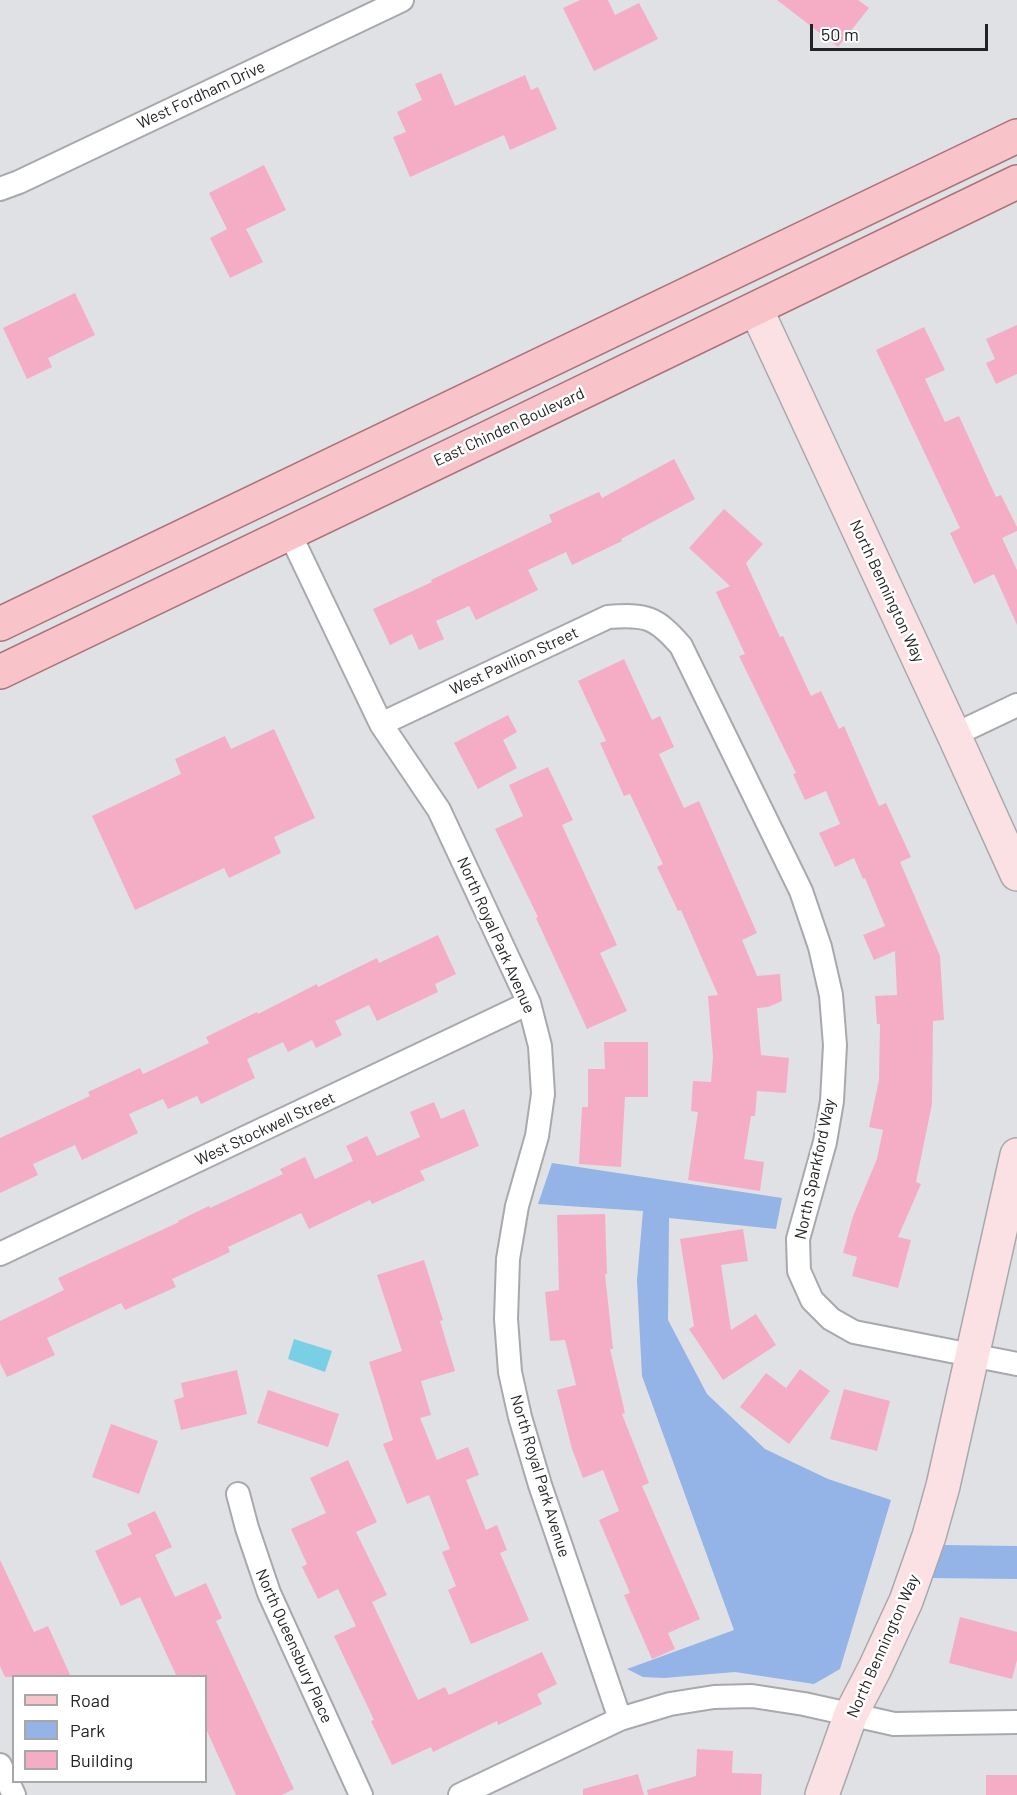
<!DOCTYPE html>
<style>
body{margin:0}
#map{position:relative;width:1017px;height:1795px;overflow:hidden;background:#dfe1e5;font-family:Barlow,sans-serif}
canvas{display:block}
.legend{position:absolute;left:12px;top:1675px;width:195px;height:108px;box-sizing:border-box;background:#fff;border:2px solid #a7a7a7;margin:0;padding:8px 10px;list-style:none;font-size:18px;color:#222324}
.legend li{display:flex;align-items:center;gap:12px;height:30px}
.legend b{width:30px;border:2px solid #a7a7a7}
.scale{position:absolute;left:810px;top:24px;width:178px;height:27px;box-sizing:border-box;border:3px solid #222324;border-top:0;padding-left:8px;font-size:18px;line-height:21px;white-space:nowrap;color:#222324;-webkit-text-stroke:4px #fff;paint-order:stroke}
</style>
<div id="map">
<canvas width="1017" height="1795"></canvas>
<ul class="legend">
<li><b style="height:8px;background:#f8c4ca"></b>Road</li>
<li><b style="height:16px;background:#94b3e6"></b>Park</li>
<li><b style="height:16px;background:#f5adc5"></b>Building</li>
</ul>
<div class="scale">50 m</div>
</div>
<script>
const ctx = document.querySelector('canvas').getContext('2d');
ctx.lineJoin = 'round';
function fillPath(path, color) { ctx.fillStyle = color; ctx.fill(path, 'evenodd'); }
function strokePath(path, color, width, dash) { ctx.strokeStyle = color; ctx.lineWidth = width; ctx.lineCap = dash ? 'butt' : 'round'; ctx.setLineDash(dash || []); ctx.stroke(path); }
function drawText(font, color, halo, rows, align = 'center') {
  ctx.font = font + ' Barlow,sans-serif'; ctx.lineWidth = 5; ctx.setLineDash([]); ctx.textBaseline = 'middle'; ctx.strokeStyle = halo; ctx.fillStyle = color; for (const [text, x, y, turn = 0] of rows) {
    ctx.save(); ctx.translate(x, y); ctx.rotate((+turn || 0) * Math.PI / 180); ctx.textAlign = isNaN(turn) ? turn : align; if (halo) ctx.strokeText(text, 0, 0); ctx.fillText(text, 0, 0); ctx.restore();
  }
}
fillPath(new Path2D(`
 M 552,1163 L 782,1198 L 776,1229 L 669,1218 L 668,1320 L 707,1394 L 765,1449 L 828,1479 L 891,1500 L 840,1669 L 814,1684 L 735,1672 L 664,1678 L 643,1677 L 627,1669 L 734,1630 L 642,1376 L 637,1280 L 643,1211 L 538,1204 Z
 M 942,1545 L 1017,1546 L 1017,1579 L 932,1578 Z`), '#94b3e6');
fillPath(new Path2D(`
 M 294,1339 L 332,1351 L 325,1372 L 288,1359 Z`), '#79d0e5');
fillPath(new Path2D(`
 M 580,0 L 608,0 L 615,15 L 639,3 L 658,39 L 594,71 L 563,8 Z
 M 777,0 L 858,0 L 869,8 L 838,47 Z
 M 441,73 L 455,106 L 525,75 L 531,90 L 538,87 L 557,129 L 510,150 L 504,135 L 410,177 L 393,137 L 406,132 L 397,112 L 422,100 L 415,84 Z
 M 264,165 L 286,210 L 246,229 L 263,262 L 230,278 L 210,238 L 227,229 L 209,193 Z
 M 75,293 L 95,335 L 48,358 L 52,367 L 27,379 L 3,328 Z
 M 1017,325 L 1017,374 L 996,384 L 986,363 L 995,359 L 986,339 Z
 M 924,327 L 945,370 L 925,379 L 945,422 L 959,416 L 996,497 L 1001,495 L 1017,527 L 1017,531 L 1002,538 L 1017,570 L 1017,625 L 994,574 L 974,584 L 950,533 L 960,528 L 876,350 Z
 M 674,459 L 695,499 L 621,539 L 622,541 L 572,565 L 566,552 L 528,570 L 538,590 L 476,620 L 469,606 L 436,621 L 444,639 L 419,650 L 412,634 L 390,645 L 373,609 L 432,582 L 431,580 L 552,522 L 549,515 L 599,492 L 602,498 Z
 M 724,509 L 763,544 L 746,563 L 780,637 L 783,636 L 811,696 L 821,691 L 839,729 L 844,726 L 879,806 L 886,803 L 911,857 L 900,862 L 940,956 L 944,1020 L 933,1021 L 932,1104 L 916,1182 L 921,1184 L 898,1237 L 911,1240 L 898,1288 L 852,1276 L 857,1257 L 843,1253 L 853,1216 L 877,1159 L 883,1130 L 869,1127 L 879,1080 L 880,1024 L 877,1024 L 875,996 L 897,995 L 895,951 L 874,960 L 863,935 L 885,926 L 865,878 L 863,879 L 854,858 L 835,867 L 819,833 L 840,824 L 826,791 L 805,800 L 793,774 L 796,773 L 739,656 L 745,654 L 716,592 L 730,586 L 689,548 Z
 M 624,659 L 652,720 L 660,716 L 674,747 L 659,754 L 684,808 L 699,801 L 757,933 L 742,940 L 757,976 L 780,974 L 782,1001 L 768,1007 L 757,1008 L 761,1055 L 789,1058 L 786,1093 L 757,1091 L 755,1116 L 751,1116 L 744,1159 L 764,1162 L 760,1191 L 688,1180 L 698,1112 L 691,1111 L 693,1081 L 711,1082 L 713,1057 L 708,996 L 718,995 L 681,910 L 678,911 L 657,867 L 663,864 L 630,794 L 624,796 L 600,743 L 606,741 L 578,681 Z
 M 508,715 L 517,732 L 503,740 L 517,768 L 478,789 L 454,743 Z
 M 274,729 L 315,818 L 274,837 L 281,853 L 229,878 L 224,868 L 135,910 L 92,816 L 181,774 L 175,759 L 225,736 L 231,749 Z
 M 548,767 L 573,820 L 562,825 L 617,945 L 600,953 L 627,1011 L 587,1029 L 536,918 L 538,917 L 495,829 L 523,816 L 509,785 Z
 M 438,935 L 456,974 L 435,984 L 438,992 L 377,1021 L 369,1005 L 335,1021 L 342,1035 L 316,1048 L 312,1040 L 288,1052 L 283,1042 L 247,1059 L 255,1078 L 201,1104 L 197,1096 L 168,1109 L 163,1099 L 129,1114 L 138,1133 L 82,1160 L 75,1145 L 33,1164 L 38,1175 L 0,1193 L 0,1138 L 90,1096 L 88,1092 L 140,1068 L 143,1074 L 209,1043 L 206,1037 L 257,1012 L 258,1014 L 317,984 L 318,987 L 377,958 L 379,963 Z
 M 604,1042 L 648,1042 L 648,1097 L 625,1097 L 621,1167 L 579,1164 L 582,1107 L 588,1107 L 588,1069 L 605,1069 Z
 M 434,1102 L 441,1119 L 464,1109 L 479,1146 L 420,1171 L 425,1180 L 372,1204 L 370,1200 L 309,1229 L 301,1213 L 228,1247 L 230,1252 L 172,1279 L 176,1287 L 125,1310 L 121,1303 L 47,1338 L 55,1355 L 7,1377 L 0,1363 L 0,1321 L 64,1290 L 58,1278 L 179,1222 L 178,1221 L 209,1206 L 210,1208 L 283,1174 L 280,1169 L 305,1157 L 315,1179 L 353,1161 L 346,1146 L 367,1136 L 377,1156 L 420,1137 L 410,1112 Z
 M 605,1214 L 607,1274 L 605,1274 L 613,1349 L 610,1349 L 625,1413 L 622,1414 L 649,1483 L 642,1486 L 700,1619 L 668,1633 L 675,1649 L 652,1659 L 624,1595 L 630,1593 L 599,1520 L 619,1511 L 603,1470 L 583,1478 L 572,1449 L 557,1390 L 576,1385 L 565,1340 L 550,1341 L 545,1292 L 559,1290 L 557,1215 Z
 M 743,1229 L 748,1261 L 721,1265 L 731,1330 L 756,1314 L 776,1345 L 723,1380 L 689,1329 L 694,1326 L 680,1239 Z
 M 424,1260 L 443,1320 L 440,1321 L 455,1371 L 421,1381 L 431,1415 L 420,1418 L 437,1460 L 468,1447 L 479,1475 L 466,1480 L 486,1530 L 497,1525 L 507,1550 L 500,1553 L 529,1620 L 471,1644 L 448,1590 L 456,1586 L 442,1552 L 450,1549 L 429,1495 L 407,1504 L 383,1444 L 393,1440 L 369,1362 L 402,1351 L 377,1275 Z
 M 800,1369 L 830,1391 L 789,1444 L 740,1407 L 766,1373 L 786,1388 Z
 M 237,1370 L 247,1414 L 181,1430 L 174,1400 L 184,1397 L 181,1383 Z
 M 844,1389 L 890,1401 L 877,1451 L 830,1439 Z
 M 268,1390 L 339,1414 L 328,1447 L 257,1423 Z
 M 111,1424 L 158,1441 L 139,1494 L 92,1477 Z
 M 348,1460 L 377,1522 L 356,1532 L 387,1595 L 372,1602 L 418,1700 L 445,1687 L 449,1695 L 542,1652 L 557,1684 L 537,1694 L 542,1704 L 498,1725 L 497,1721 L 433,1752 L 431,1747 L 392,1765 L 371,1721 L 374,1720 L 334,1636 L 356,1626 L 338,1589 L 318,1599 L 302,1567 L 307,1564 L 291,1529 L 326,1513 L 310,1478 Z
 M 155,1511 L 172,1547 L 155,1555 L 175,1597 L 206,1583 L 222,1618 L 216,1621 L 294,1789 L 282,1795 L 236,1795 L 206,1729 L 206,1677 L 177,1677 L 140,1597 L 121,1606 L 95,1551 L 132,1534 L 127,1524 Z
 M 0,1560 L 34,1632 L 48,1626 L 71,1677 L 5,1677 L 0,1666 Z
 M 960,1617 L 1017,1632 L 1017,1660 L 1012,1679 L 949,1663 Z
 M 697,1749 L 733,1751 L 732,1773 L 762,1774 L 761,1795 L 648,1795 L 647,1790 L 696,1776 Z
 M 638,1774 L 644,1795 L 583,1795 L 583,1789 Z
 M 986,1775 L 1017,1775 L 1017,1795 L 986,1795 Z`), '#f5adc5');
const street = new Path2D(`
 M 0,189 L 19,182 L 402,0
 M 289,532 L 381,724 L 439,810 L 529,1003 L 540,1046 L 543,1094 L 537,1136 L 517,1206 L 508,1259 L 506,1319 L 510,1372 L 520,1417 L 540,1485 L 620,1719
 M 381,724 L 608,617 C 646,614 656,617 681,646 L 801,891 L 820,947 L 831,995 L 835,1045 L 832,1101 L 825,1142 L 798,1239 L 799,1271 L 812,1300 L 831,1319 L 854,1332 L 1017,1364
 M 954,735 L 1017,705
 M 0,1254 L 529,1003
 M 238,1494 L 247,1528 L 269,1593 L 361,1795
 M 0,1765 L 14,1795
 M 460,1795 L 620,1719 L 670,1704 L 714,1697 L 752,1696 L 804,1704 L 894,1724 L 1017,1722`);
const secondary = new Path2D(`
 M 756,309 L 954,735 L 1017,874
 M 822,1795 L 851,1714 L 875,1668 L 906,1601 L 929,1536 L 943,1486 L 1017,1155`);
const primary = new Path2D(`
 M 0,624 L 1017,136
 M 0,672 C 339,509 679,347 1017,182`);
strokePath(street, '#a7a9ac', 26);
strokePath(secondary, '#a7a9ac', 36);
strokePath(primary, '#aa7278', 36);
strokePath(street, '#fff', 22);
strokePath(secondary, '#fbe1e4', 33);
strokePath(primary, '#f8c4ca', 33);
drawText('16px', '#222324', '#fff', [
 ["West Fordham Drive",201,95,-25],
 ["East Chinden Boulevard",509,427,-25],
 ["North Bennington Way",887,591,65],
 ["West Pavilion Street",514,661,-25],
 ["North Royal Park Avenue",496,935,66],
 ["West Stockwell Street",265,1129,-25],
 ["North Sparkford Way",815,1169,-78],
 ["North Royal Park Avenue",540,1476,73],
 ["North Queensbury Place",294,1646,66],
 ["North Bennington Way",883,1646,-66]
]);
</script>
